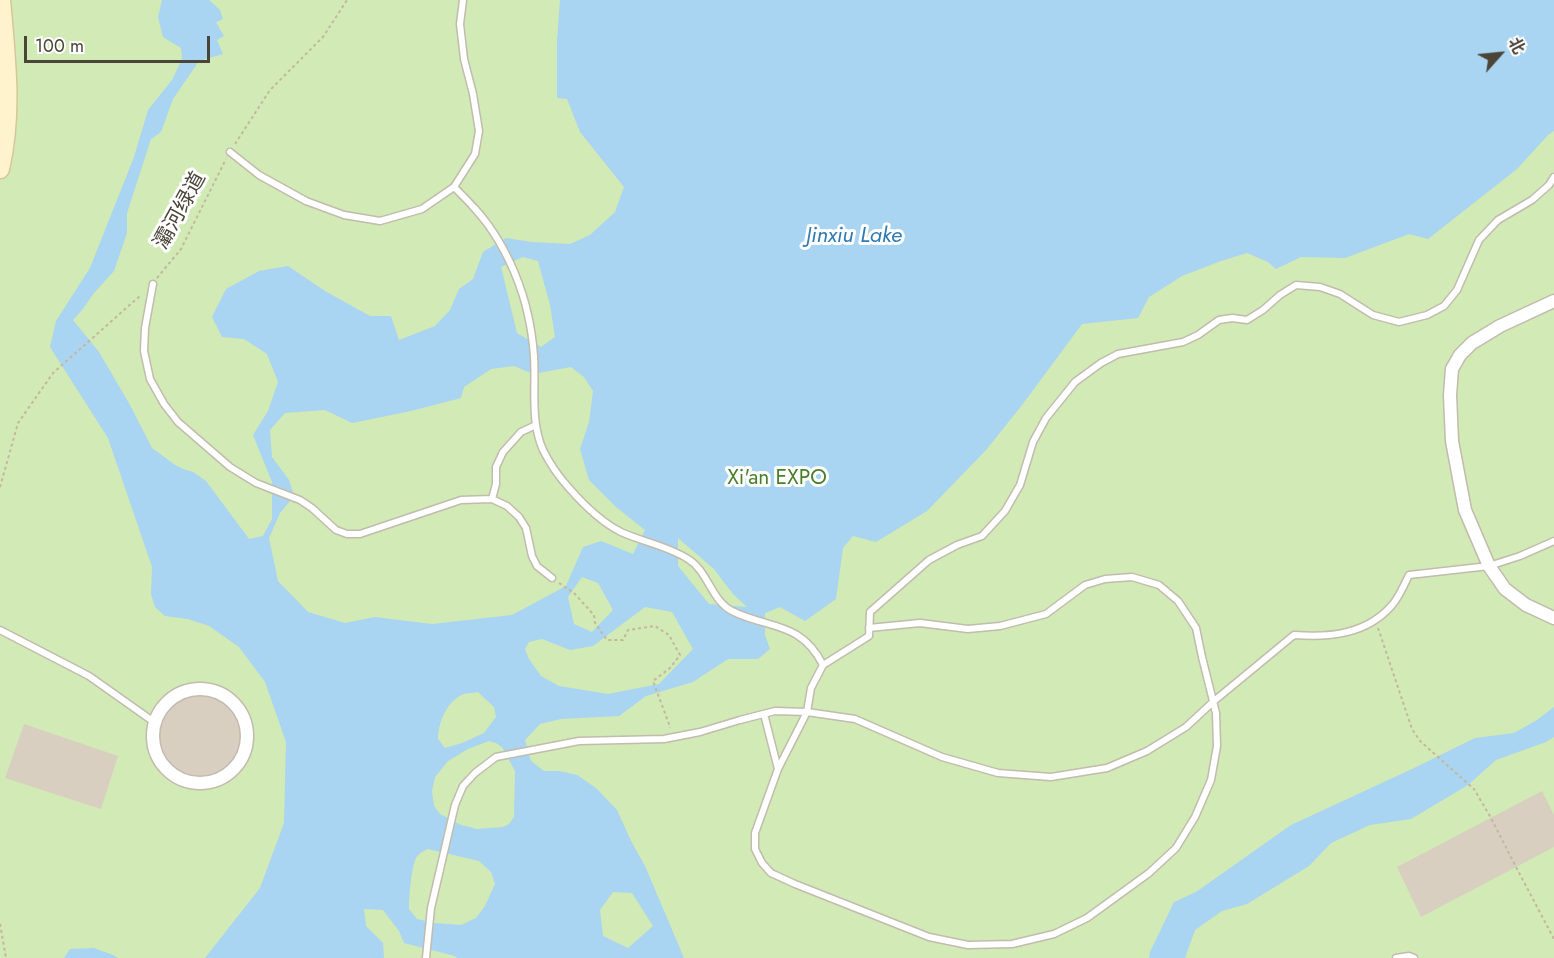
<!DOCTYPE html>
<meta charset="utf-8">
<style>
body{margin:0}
#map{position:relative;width:1554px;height:958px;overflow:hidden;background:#f6f3ec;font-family:Jost,"Noto Sans SC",sans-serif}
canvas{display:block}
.north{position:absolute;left:1470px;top:24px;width:60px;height:60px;-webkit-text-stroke:4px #fff;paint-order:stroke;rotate:63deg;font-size:16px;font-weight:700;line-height:24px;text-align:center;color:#4b4439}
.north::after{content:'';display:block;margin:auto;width:21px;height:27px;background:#4b4439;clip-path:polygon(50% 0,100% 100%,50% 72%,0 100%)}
.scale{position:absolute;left:24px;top:36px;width:186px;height:27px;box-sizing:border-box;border:3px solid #4b4439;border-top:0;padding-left:8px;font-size:18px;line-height:21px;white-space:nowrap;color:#4b4439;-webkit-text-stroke:4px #fff;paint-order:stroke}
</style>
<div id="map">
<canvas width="1554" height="958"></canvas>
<div class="north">北</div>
<div class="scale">100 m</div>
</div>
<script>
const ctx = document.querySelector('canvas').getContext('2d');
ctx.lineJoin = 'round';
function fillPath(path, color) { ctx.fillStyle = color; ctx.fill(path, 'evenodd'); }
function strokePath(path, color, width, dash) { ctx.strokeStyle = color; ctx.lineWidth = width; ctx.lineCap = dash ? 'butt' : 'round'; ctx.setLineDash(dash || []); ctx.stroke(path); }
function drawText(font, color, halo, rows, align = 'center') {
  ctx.font = font + ' Jost,"Noto Sans SC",sans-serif'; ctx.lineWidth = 6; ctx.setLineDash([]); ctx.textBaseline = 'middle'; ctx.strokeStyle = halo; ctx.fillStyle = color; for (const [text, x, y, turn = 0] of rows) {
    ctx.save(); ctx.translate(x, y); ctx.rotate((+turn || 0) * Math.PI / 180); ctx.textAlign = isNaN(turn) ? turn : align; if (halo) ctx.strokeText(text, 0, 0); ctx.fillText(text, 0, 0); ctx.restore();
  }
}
fillPath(new Path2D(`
 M 0,0 L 1554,0 L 1554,958 L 0,958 Z`), '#d2eab5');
fillPath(new Path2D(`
 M 162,0 L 209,0 L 220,10 L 223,19 L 216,22 L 224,36 L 217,40 L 223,54 L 199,61 L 173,99 L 161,132 L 151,139 L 127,213 L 127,233 L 114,271 L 94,293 L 82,310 L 73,320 L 99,352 L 130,405 L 152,448 L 175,465 L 183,469 L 193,472 L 206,481 L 249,539 L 263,536 L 272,519 L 272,482 L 253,435 L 268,411 L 278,382 L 267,354 L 244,339 L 222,337 L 212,317 L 226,289 L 259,271 L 288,266 L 325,291 L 370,316 L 391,316 L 399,340 L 435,326 L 450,310 L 459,289 L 473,279 L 483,252 L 506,238 L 532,242 L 570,244 L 590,235 L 615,212 L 624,187 L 580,132 L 567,99 L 557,98 L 557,41 L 560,0 L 1554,0 L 1554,131 L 1548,135 L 1517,169 L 1428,239 L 1409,234 L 1345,258 L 1301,257 L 1276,269 L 1268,262 L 1247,253 L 1221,261 L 1182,276 L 1149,297 L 1138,318 L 1082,324 L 1022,405 L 986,450 L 927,511 L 876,542 L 853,536 L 843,548 L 836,599 L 805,621 L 780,607 L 765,613 L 765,635 L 770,649 L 758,659 L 728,659 L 693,682 L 646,696 L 619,716 L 561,719 L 540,724 L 525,740 L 531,761 L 544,771 L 559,771 L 577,775 L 596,788 L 617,810 L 631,841 L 645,866 L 684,958 L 457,958 L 455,956 L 404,943 L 399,931 L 383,910 L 364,909 L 366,926 L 383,943 L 384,958 L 205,958 L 260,888 L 284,823 L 286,742 L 265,682 L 239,647 L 209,626 L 188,619 L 165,616 L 155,607 L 151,594 L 152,567 L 108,438 L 50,347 L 56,321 L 90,268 L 134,157 L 148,110 L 172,80 L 182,59 L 181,48 L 163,37 L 158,17 ZM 523,257 L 538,261 L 550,305 L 555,337 L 541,347 L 517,333 L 501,267 ZM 514,366 L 533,374 L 571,367 L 584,377 L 593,391 L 589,422 L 580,449 L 589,480 L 616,507 L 645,530 L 633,554 L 601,541 L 583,547 L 566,586 L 512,615 L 432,624 L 375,617 L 345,623 L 308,612 L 278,581 L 269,538 L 280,513 L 294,496 L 289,480 L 272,457 L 270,430 L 285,413 L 325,410 L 352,423 L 411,411 L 461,398 L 464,387 L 491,369 ZM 678,538 L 714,569 L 733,594 L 747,607 L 709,604 L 678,566 ZM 582,577 L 598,583 L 613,610 L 592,632 L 574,624 L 568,597 ZM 645,607 L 672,612 L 693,649 L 659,684 L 608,694 L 559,686 L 541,676 L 529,659 L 525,649 L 529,642 L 542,639 L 570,650 L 593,646 ZM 478,692 L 494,707 L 496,717 L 484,733 L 462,743 L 445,748 L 438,739 C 438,723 447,700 464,694 C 468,693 474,693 478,692 ZM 489,741 L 496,743 L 502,747 L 515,771 L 514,817 L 509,824 L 503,827 L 477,829 L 461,825 L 440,814 L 434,806 L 432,791 L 435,777 L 448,761 L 468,749 ZM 428,849 L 479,861 L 491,872 L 495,884 L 485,906 L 476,918 L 461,925 L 434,923 L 417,919 L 409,909 C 409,897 411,869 416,858 C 419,853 423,851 428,849 ZM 613,892 L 632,893 L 653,926 L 628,948 L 603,936 L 600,910 Z
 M 1554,707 L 1554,737 L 1546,742 L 1496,760 L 1468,785 L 1411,819 L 1370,825 L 1331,843 L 1309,866 L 1247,904 L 1222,911 L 1195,930 L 1185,958 L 1149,958 L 1150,952 L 1174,902 L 1196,892 L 1291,825 L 1412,769 L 1475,738 L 1514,733 L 1537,720 Z
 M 94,948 L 113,955 L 118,958 L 64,958 L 70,949 Z`), '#a9d4f2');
fillPath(new Path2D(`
 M158 736a43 43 0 1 1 86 0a43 43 0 1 1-86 0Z
 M 24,724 L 118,756 L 101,809 L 5,778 Z
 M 1542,791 L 1554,815 L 1554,847 L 1421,917 L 1397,867 Z`), '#d8cfc1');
const lane = new Path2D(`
 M 230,152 L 259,175 L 306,201 L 344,215 L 380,221 L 422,209 L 454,187 L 475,154 L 479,131 L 473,94 L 464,59 L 460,24 L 463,0
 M 454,187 C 468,201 482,215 493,232 C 509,256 522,287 528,315 C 531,328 533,343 534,356 C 536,387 530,421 543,450 C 550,464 559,477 569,488 C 583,504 601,522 621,532 C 643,542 668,546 688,559 C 708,571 711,600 732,611 C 768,629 801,621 823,665 L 811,688 L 807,712 L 778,769 L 755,833 L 755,849 L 762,863 L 771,873 L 795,884 L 929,937 L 968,945 L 1012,944 L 1054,934 L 1087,918 L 1149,873 L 1176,848 L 1195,817 L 1211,780 L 1217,746 L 1216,713 L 1202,657 L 1196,628 L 1178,601 L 1159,585 L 1132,577 L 1105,579 L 1085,585 L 1046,614 L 1000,626 L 968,629 L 920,623 L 869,628
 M 153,284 L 145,328 L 144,351 L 150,379 L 164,404 L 178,422 L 230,467 L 256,483 L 300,500 L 312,508 L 336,530 L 347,534 L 360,534 L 461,500 L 492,499 L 507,506 L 519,517 L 526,528 L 532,556 L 537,566 L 552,578
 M 492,499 L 496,484 L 496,467 L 503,452 L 521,432 L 536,425
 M 0,630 L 89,676 L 154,722
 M 823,665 L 869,636 L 870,612 L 929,560 L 957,545 L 982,536 L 1005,511 L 1020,485 L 1033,442 L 1046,418 L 1075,382 L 1101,363 L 1118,354 L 1183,342 L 1198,335 L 1219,320 L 1232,318 L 1247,320 L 1263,310 L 1280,295 L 1296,285 L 1320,287 L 1340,294 L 1373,315 L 1399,322 L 1427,315 L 1444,306 L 1457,290 L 1479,240 L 1498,220 L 1532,200 L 1549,185 L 1554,177
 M 764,714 L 778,769
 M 426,958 L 431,908 L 455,805 L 463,786 L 475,773 L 496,757 L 579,741 L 664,739 L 700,732 L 740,720 L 775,711 L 807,712 L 855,719 L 942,757 L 998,773 L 1051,777 L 1107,768 L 1147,751 L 1186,727 L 1214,701 L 1294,635 C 1330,638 1368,634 1393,604 C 1400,595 1404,585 1409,575 L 1489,566 L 1520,556 L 1554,541
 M 1396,958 L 1409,956 L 1414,958`);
const street = new Path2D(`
 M 1554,301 L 1500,326 L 1472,343 L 1460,355 L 1452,369 L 1450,395 L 1452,441 L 1465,510 L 1489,566 L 1505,589 L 1526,605 L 1554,618
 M153 736a47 47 0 1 1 94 0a47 47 0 1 1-94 0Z`);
const secondary = new Path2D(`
 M 0,169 C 13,113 6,57 1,0`);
strokePath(lane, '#c2bbae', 9);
strokePath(street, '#c2bbae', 15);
strokePath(secondary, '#d6c79b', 21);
strokePath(new Path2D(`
 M 235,144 L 270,90 L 323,37 L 347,0
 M 157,278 L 181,249 L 226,159
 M 0,487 L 18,423 L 53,373 L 141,295
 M 559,583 L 574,593 L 594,615 L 595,623 L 607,640 L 623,640 L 628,630 L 655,626 L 669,635 L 680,655 L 670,668 L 653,681 L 669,724 L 670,728
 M 1378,628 L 1412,729 L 1420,741 L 1474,789 L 1491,818 L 1516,867 L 1554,939
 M 0,924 L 6,958`), '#c4b79f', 2, [3, 3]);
strokePath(lane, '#fff', 6);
strokePath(street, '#fff', 12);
strokePath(secondary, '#fff3cd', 18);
drawText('21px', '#4b4439', '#fff', [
 ["灞河绿道",181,211,-61]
]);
drawText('21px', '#4a7f2a', '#fff', [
 ["Xi'an EXPO",777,479]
]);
drawText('italic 22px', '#2e7ab2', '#fff', [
 ["Jinxiu Lake",854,237]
]);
</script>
